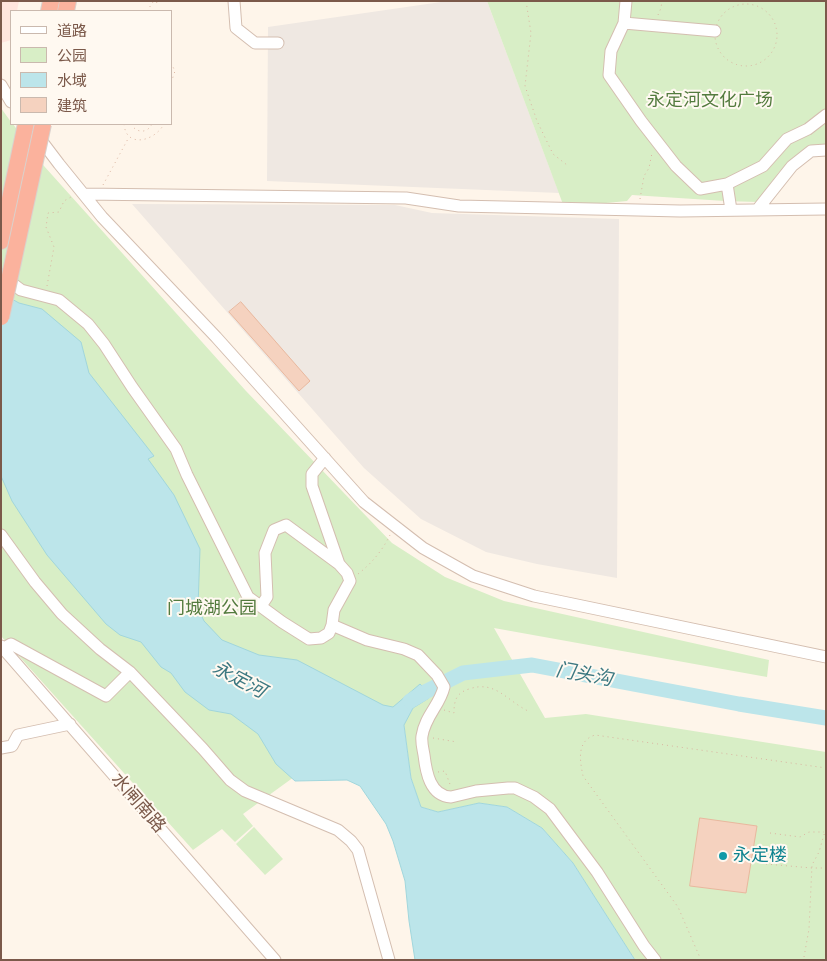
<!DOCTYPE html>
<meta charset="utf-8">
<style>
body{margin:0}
#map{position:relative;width:827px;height:961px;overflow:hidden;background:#fef5ea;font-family:Karla,"Noto Sans SC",sans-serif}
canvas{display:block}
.frame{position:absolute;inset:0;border:2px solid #7b594a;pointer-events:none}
.legend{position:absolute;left:10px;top:10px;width:162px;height:115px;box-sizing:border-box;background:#fff9f1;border:1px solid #cab9ae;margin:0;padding:6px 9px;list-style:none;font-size:15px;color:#7b594a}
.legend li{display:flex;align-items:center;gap:10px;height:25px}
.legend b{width:25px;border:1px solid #cab9ae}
</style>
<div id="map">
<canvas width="827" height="961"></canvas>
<div class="frame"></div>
<ul class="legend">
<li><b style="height:6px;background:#fff"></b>道路</li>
<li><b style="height:14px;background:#d8eec6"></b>公园</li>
<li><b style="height:14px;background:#bce5ea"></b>水域</li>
<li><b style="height:14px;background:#f5d2bf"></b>建筑</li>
</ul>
</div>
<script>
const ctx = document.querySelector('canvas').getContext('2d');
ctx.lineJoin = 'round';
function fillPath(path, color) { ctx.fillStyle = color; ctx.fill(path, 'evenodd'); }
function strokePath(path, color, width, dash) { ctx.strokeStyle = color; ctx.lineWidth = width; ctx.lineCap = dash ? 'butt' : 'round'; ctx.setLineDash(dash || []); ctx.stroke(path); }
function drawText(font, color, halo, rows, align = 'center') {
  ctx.font = font + ' Karla,"Noto Sans SC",sans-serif'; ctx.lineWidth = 4; ctx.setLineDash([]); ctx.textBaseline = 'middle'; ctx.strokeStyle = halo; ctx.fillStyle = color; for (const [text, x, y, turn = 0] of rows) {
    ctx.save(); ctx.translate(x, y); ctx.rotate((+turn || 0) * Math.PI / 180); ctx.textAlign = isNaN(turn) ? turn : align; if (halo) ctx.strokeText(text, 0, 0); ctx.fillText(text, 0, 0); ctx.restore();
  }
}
fillPath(new Path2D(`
 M 1,1 L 19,1 L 17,11 L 11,11 L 11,40 L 1,43 Z`), '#ffe5dd');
fillPath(new Path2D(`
 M 448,1 L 487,1 L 559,193 L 267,181 L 268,27 Z
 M 132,204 L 395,205 L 432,213 L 619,219 L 617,578 L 537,564 L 486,552 L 421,519 L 364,468 Z`), '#efe8e2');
fillPath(new Path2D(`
 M 487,1 L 826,1 L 826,146 L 806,149 L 779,172 L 757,202 L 725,201 L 632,195 L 627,201 L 564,207 Z
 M 1,108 L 11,122 L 11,124 L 13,124 L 44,166 L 246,391 L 392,543 L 445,577 L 504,601 L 769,660 L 767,677 L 494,628 L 545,718 L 586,714 L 826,752 L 826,960 L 635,960 L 573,863 L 542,828 L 507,807 L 479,803 L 438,812 L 421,807 L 411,778 L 404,724 L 413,708 L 426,699 L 378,716 L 243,814 L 253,826 L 235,842 L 222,829 L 193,850 L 1,636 Z
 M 254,827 L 283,859 L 265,875 L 236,844 Z`), '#d8eec6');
const water = new Path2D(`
 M 1,293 L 19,303 L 42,309 L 81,342 L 89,373 L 154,456 L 148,459 L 174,495 L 200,549 L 198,608 L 204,621 L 222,640 L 259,655 L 297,660 L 383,705 L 393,707 L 420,684 L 427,691 L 429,698 L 413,708 L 404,725 L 411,778 L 421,807 L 438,812 L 479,803 L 507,807 L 542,828 L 573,863 L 635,960 L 415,960 L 409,921 L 405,881 L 393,841 L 386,824 L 360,786 L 347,780 L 295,781 L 276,764 L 258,734 L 231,714 L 209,710 L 185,692 L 171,673 L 161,667 L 141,642 L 120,635 L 106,624 L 47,555 L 12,501 L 1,476 Z`);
fillPath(water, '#bce5ea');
strokePath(water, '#a1d6dc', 1);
strokePath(new Path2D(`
 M 410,701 L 427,691 L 463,673 L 532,665 L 739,704 L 826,718`), '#bce5ea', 15);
const building = new Path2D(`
 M 241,302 L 310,381 L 299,391 L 229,312 Z
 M 700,818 L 757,826 L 746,893 L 690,886 Z`);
fillPath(building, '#f5d2bf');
strokePath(building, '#e9b89e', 1);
const minor = new Path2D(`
 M 234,1 L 236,28 L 255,43 L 278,43
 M 626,1 L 624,23 L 611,51 L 609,75 L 641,121 L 676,166 L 700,189 L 727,184 L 763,166 L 787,139 L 808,129 L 826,115
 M 624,23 L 715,31
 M 1,85 L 11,102
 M 37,135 L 59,164 L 102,217 L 216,337 L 364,502 L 423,548 L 473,576 L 534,596 L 826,657
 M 727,184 L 731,210
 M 84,194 L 406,198 L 459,206 L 638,210 L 680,211 L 826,209
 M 757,210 L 792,166 L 811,151 L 826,150
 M 1,275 L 21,290 L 59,300 L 88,324 L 104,344 L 132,387 L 176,449 L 187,475 L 248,597 L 282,622 L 309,639 L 321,638 L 329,633 L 332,625 L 334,610 L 350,581 L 347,573 L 339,564 L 312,486 L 312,474 L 325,458
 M 1,535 L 35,582 L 62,614 L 100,649 L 130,672 L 203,749 L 230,780 L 245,791 L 338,830 L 351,841 L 358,850 L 389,960
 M 261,606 L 267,597 L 265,553 L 274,530 L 286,525 L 339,564
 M 332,625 L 367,640 L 404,649 L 418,655 L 437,675 L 444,687 C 440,705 425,716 422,736 C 421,742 423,749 424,755 C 426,772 430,796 451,797 L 476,791 L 508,788 L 515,788 L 534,797 L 550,809 L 597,872 L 644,946 L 655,960
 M 1,646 L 275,960
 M 4,648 L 11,644 L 106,696 L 130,672
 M 1,748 L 12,746 L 18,735 L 70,724`);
const highway = new Path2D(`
 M 49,11 L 51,1
 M 66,11 L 68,1
 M 1,241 L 26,124`);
strokePath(minor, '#d4beb0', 13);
strokePath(highway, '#dad1cc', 18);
strokePath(new Path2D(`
 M 152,1 L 155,3 L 161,1
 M 526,1 L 531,33 L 525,86 L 537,121 L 553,154 L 567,165
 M715 35a31 31 0 1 1 62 0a31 31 0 1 1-62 0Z
 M 147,11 L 153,2
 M 658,15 L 661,8 L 662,1
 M 171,63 L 175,71 L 171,83
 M 124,124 C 126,149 155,141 164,124
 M 131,124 C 136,133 147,134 152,124
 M 103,185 L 129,137
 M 640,199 L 644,176 L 649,168 L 652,153
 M 47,286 L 54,247 L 46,227 L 48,213 L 59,212 L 64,201 L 71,197
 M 358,574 C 372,563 382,551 390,535
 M 444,710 L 454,713 C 454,701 456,693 469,689 C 495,680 506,700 528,711
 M 433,738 L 457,742
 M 438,772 L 445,771 L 451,787
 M 770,833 L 800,837 L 809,832 L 824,832
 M 766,864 L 812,868 L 826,868
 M 804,957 L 809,929 L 812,865 L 819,852 L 826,828
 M 701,960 L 678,907 L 583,776 C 580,761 576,741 595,735 L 826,768`), '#dbb5a1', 1, [1, 4]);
strokePath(minor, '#fff', 11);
strokePath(highway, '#fbb29d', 16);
const highwayBridge = new Path2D(`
 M 1,317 L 43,124`);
strokePath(highwayBridge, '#dad1cc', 18, []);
strokePath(highwayBridge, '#fbb29d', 16);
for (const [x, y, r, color] of [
 [723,856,5,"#0f9aa8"]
]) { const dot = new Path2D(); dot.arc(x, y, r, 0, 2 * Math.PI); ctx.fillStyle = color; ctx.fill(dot); strokePath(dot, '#fff9f1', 2); }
drawText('18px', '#537b3e', '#fff9f1', [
 ["永定河文化广场",710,101],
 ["门城湖公园",212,609]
]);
drawText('18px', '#7b594a', '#fff9f1', [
 ["水闸南路",138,803,49]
]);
drawText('18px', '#0d838f', '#fff9f1', [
 ["永定楼",733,856]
], 'left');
drawText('italic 19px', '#3c7881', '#fff9f1', [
 ["门头沟",584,675,10],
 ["永定河",239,680,28]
]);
</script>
